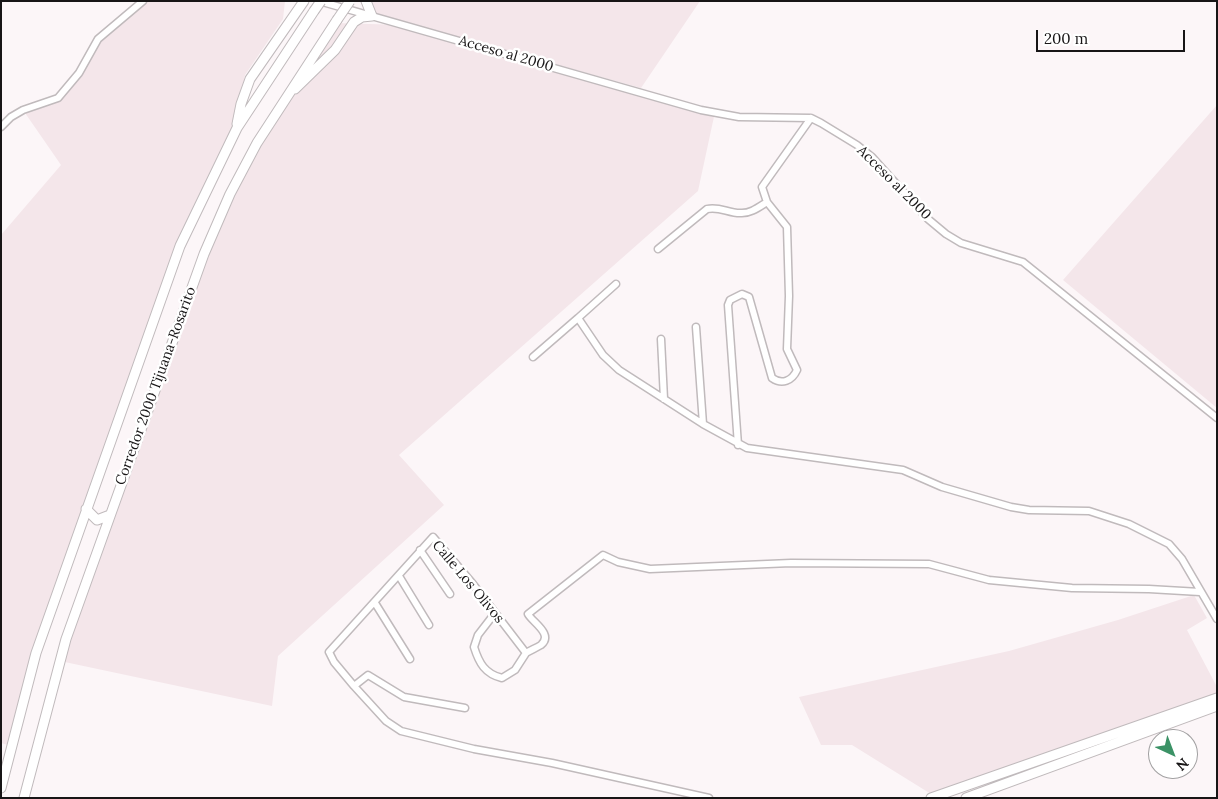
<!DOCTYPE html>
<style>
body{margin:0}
#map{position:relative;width:1218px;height:799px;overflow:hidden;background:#fcf6f8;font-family:Lora,serif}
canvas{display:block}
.frame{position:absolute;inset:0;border:2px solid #171516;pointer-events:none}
.north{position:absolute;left:1148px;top:729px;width:50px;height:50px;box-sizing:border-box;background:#fff;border:1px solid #a2a1a2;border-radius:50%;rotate:137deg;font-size:14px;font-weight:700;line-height:20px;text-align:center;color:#171516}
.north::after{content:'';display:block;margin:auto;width:18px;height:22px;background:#3b9266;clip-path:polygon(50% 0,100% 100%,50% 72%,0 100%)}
.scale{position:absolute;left:1036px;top:30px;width:149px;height:22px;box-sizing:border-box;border:2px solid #171516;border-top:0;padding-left:6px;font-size:15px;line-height:18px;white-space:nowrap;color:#171516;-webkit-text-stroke:4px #fff;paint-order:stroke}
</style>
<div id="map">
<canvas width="1218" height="799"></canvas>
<div class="frame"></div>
<div class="north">N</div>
<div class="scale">200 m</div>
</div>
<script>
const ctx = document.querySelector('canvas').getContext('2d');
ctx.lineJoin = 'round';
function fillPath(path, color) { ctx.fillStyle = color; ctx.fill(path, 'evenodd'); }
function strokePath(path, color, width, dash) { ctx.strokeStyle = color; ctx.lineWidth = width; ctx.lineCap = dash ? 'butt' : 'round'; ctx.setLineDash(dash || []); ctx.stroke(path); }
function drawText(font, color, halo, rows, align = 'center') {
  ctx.font = font + ' Lora,serif'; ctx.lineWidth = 5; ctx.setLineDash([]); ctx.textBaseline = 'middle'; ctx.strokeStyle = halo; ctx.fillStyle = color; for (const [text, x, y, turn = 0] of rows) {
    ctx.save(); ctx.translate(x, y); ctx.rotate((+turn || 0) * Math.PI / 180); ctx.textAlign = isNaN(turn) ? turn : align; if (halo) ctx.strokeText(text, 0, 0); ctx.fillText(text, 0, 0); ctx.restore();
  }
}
fillPath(new Path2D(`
 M 146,1 L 285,1 L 283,19 L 245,75 L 237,128 L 180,246 L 8,745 L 1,743 L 1,235 L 61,165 L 23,110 L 58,98 L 108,30 Z
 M 372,1 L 700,1 L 641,88 L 377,15 Z
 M 335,23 L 404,25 L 715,112 L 698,191 L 399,455 L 444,505 L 278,656 L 272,706 L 60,661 L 204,254 L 273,116 Z
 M 1217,105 L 1217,408 L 1063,280 Z
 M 1194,595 L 1207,618 L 1187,630 L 1217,687 L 1217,694 L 931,794 L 852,745 L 821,745 L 799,697 L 1009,651 L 1118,620 Z`), '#f4e6ea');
const minor = new Path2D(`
 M 319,1 L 701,110 L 739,117 L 811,118 L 821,123 L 857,145 L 872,157 L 928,219 L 946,234 L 961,243 L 1023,262 L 1217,418
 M 1,127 L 11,117 L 23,110 L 58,98 L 79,73 L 98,39 L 143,1
 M 658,249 L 707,209 C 719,206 728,213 740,213 C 750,214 759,207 767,202
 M 616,284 L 578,318 L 603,355 L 619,370 L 703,424 L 747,448 L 903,470 L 942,487 L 1011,507 L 1029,510 L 1089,511 L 1129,524 L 1169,544 L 1182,559 L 1217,619
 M 696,327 L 703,424
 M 661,339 L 664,399
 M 533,357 L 578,318
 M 738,445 L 728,305 L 730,300 L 742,294 L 749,297 L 772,378 C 782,385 792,381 797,370 L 787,349 L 789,296 L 787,227 L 767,202 L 762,187 L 811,118
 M 420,550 L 450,594
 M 399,576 L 429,625
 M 375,603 L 410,659
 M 495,613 L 478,635 L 474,647 C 479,663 485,674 502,678 L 515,670 L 526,653
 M 526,653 C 531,650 536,648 541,645 C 554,634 532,622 528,614 L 603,555 L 618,562 L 650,569 L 791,563 L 929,564 L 989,580 L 1072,588 L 1149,589 L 1200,592
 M 526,653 L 473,584 L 433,537 L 329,652 L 334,662 L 354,686 L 386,721 L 401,731 L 474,749 L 552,763 L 709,798
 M 354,686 L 368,675 L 404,697 L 465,708`);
const highway = new Path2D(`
 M 295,89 L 335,50 L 354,22 L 362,17 L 372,16 L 366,1
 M 237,124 L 241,104 L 250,79 L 304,1
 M 86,509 L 97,520 L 110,515
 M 1,788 L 36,653 L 180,246 L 237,128 L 314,11
 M 24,798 L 66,639 L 204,254 L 230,194 L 257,143 L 337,20
 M 931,798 L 1217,698
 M 966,798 L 1217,706`);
strokePath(minor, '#c0babc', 9);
strokePath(highway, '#c0babc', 11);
strokePath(minor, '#fff', 6);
strokePath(highway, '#fff', 9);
const highwayBridge = new Path2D(`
 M 314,11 L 321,1
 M 337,20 L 350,1`);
strokePath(highwayBridge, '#c0babc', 11, []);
strokePath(highwayBridge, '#fff', 9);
drawText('14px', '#171516', '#fff', [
 ["Acceso al 2000",506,54,16],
 ["Acceso al 2000",894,183,45],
 ["Corredor 2000 Tijuana-Rosarito",156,386,-70],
 ["Calle Los Olivos",468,582,50]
]);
</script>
